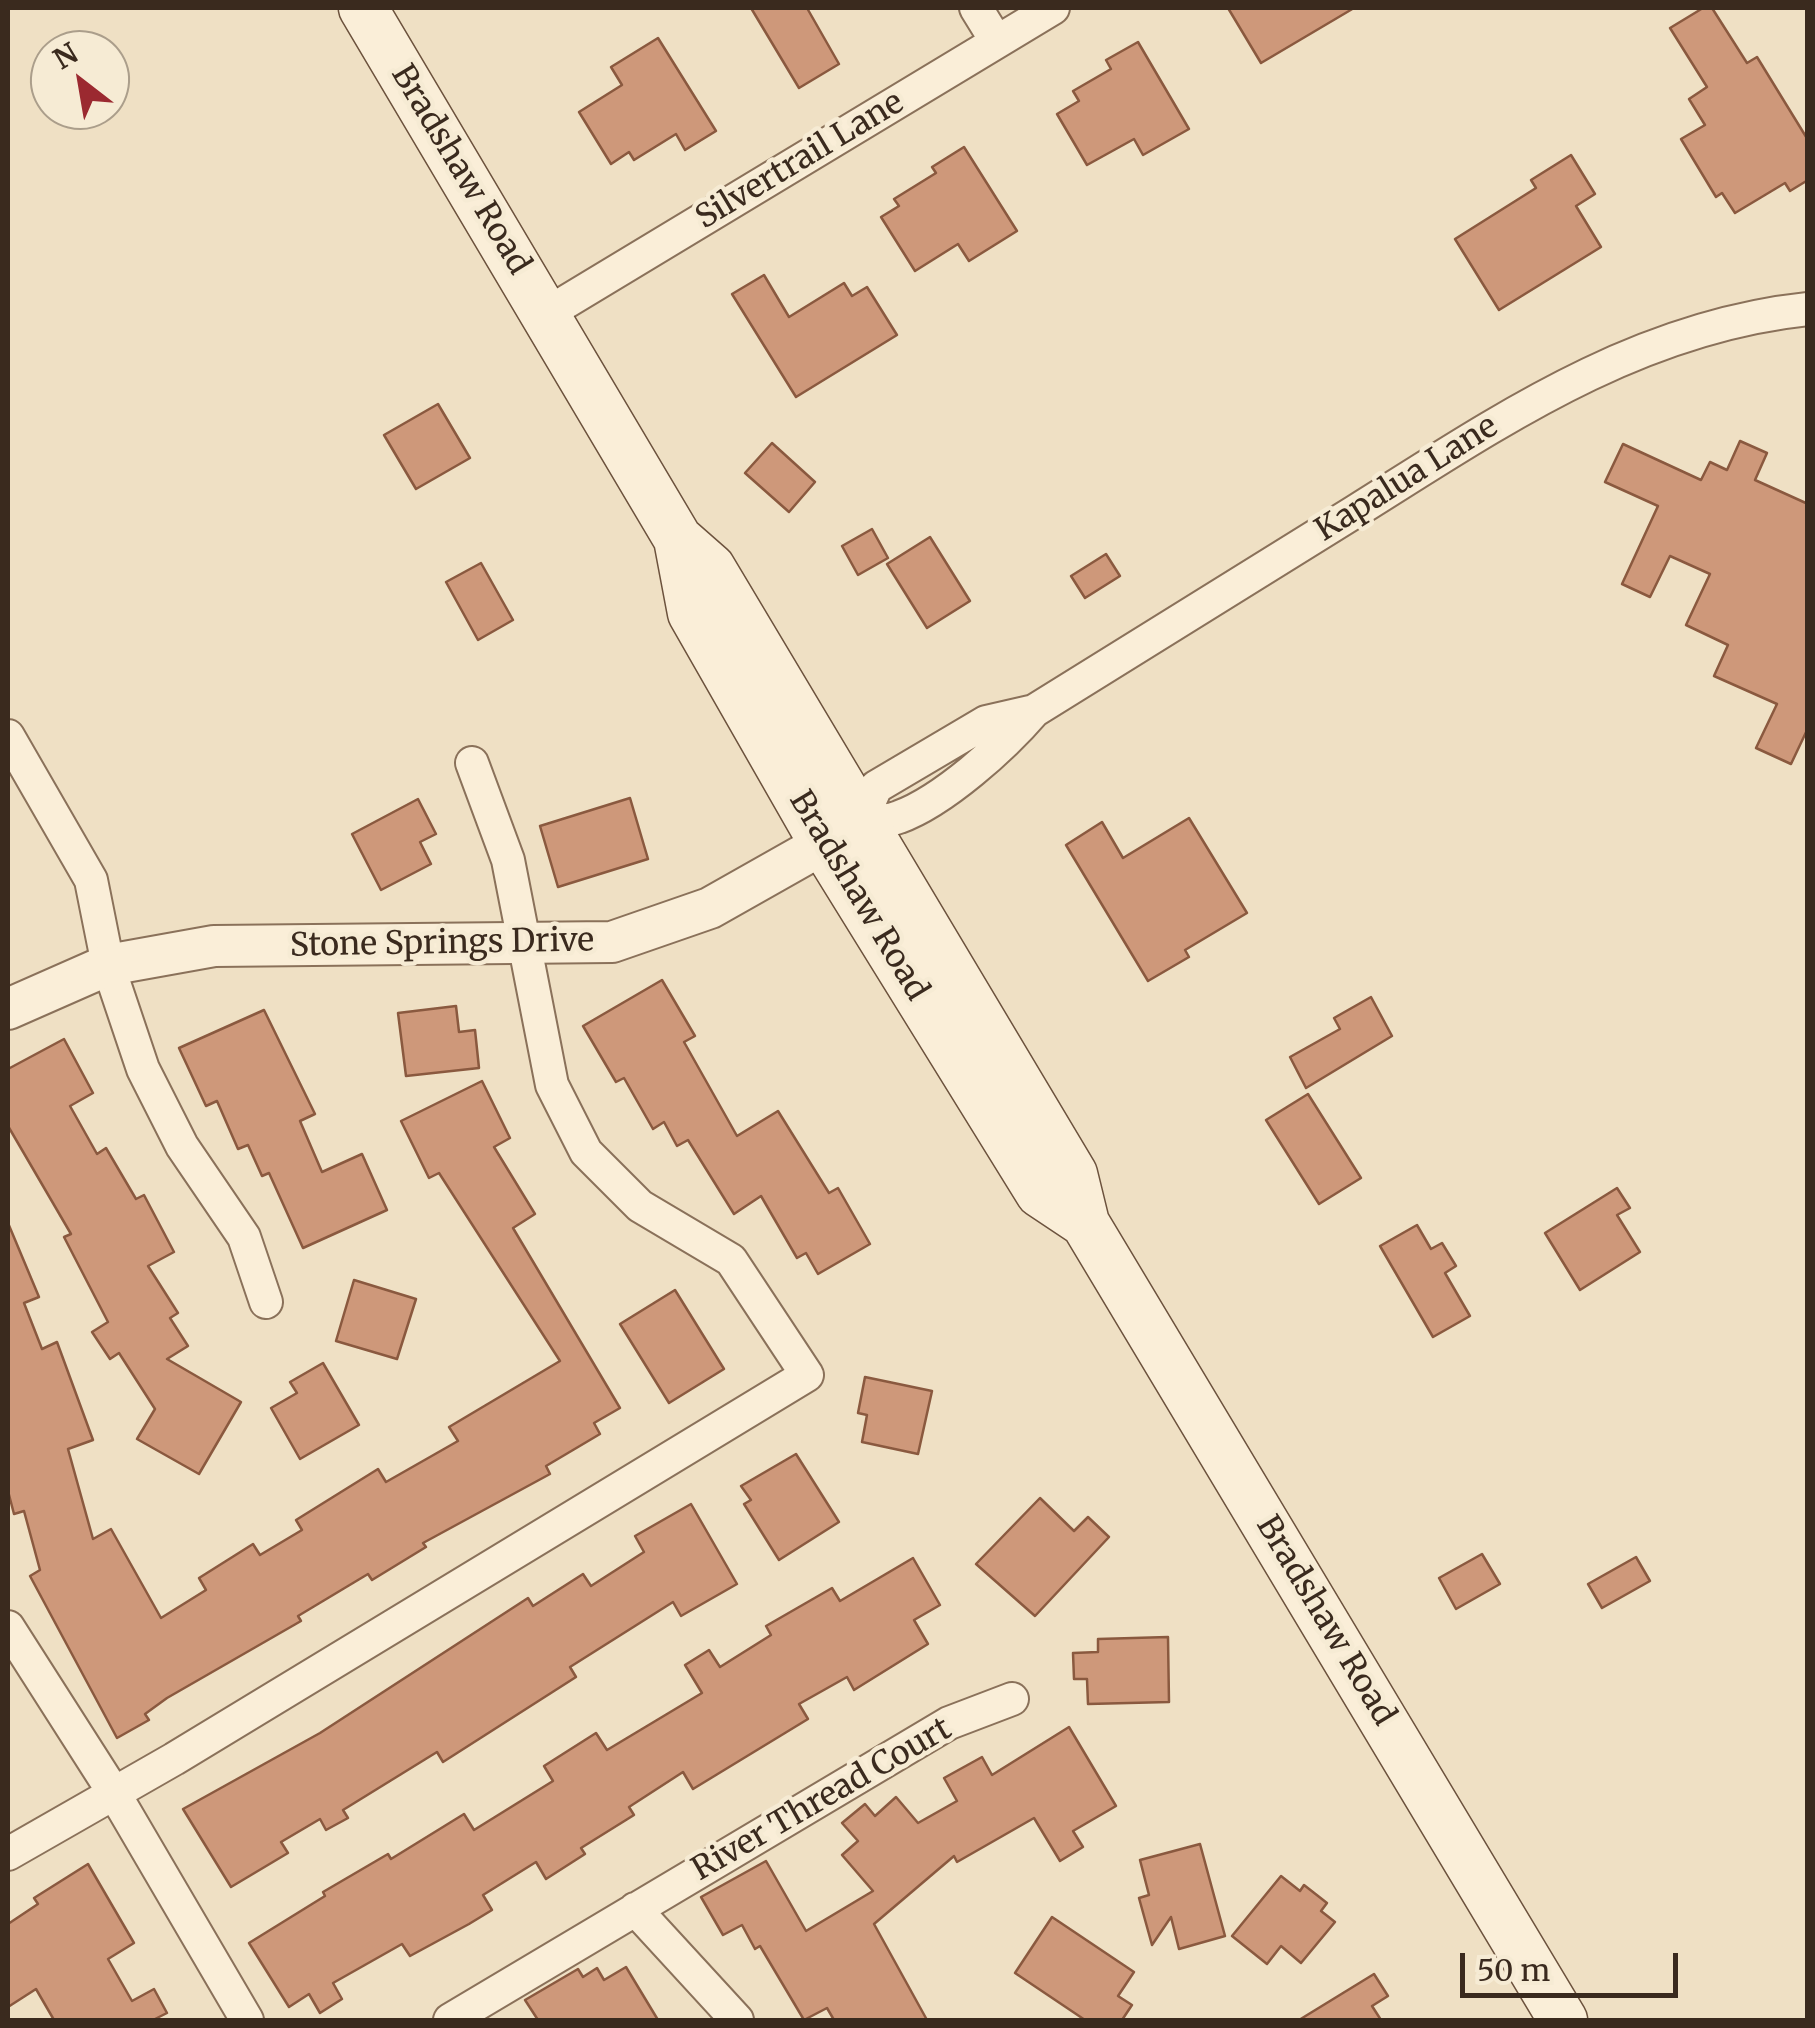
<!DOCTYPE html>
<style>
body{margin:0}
#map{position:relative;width:1815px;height:2028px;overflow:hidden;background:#efe0c4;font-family:Merriweather,serif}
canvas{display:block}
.frame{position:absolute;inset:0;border:10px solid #3a2a1e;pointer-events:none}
.north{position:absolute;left:30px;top:30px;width:100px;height:100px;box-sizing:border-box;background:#f6ebd4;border:2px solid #ab9e8b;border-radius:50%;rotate:329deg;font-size:28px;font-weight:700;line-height:40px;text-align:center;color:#3a2a1e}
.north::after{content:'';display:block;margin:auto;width:35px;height:45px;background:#9b2930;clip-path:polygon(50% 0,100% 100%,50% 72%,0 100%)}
.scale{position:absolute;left:1460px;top:1953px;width:218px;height:45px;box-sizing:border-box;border:5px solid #3a2a1e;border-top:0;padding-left:12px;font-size:30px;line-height:35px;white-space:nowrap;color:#3a2a1e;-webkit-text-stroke:8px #f6ebd4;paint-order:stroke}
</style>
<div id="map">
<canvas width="1815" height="2028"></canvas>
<div class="frame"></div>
<div class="north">N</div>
<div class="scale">50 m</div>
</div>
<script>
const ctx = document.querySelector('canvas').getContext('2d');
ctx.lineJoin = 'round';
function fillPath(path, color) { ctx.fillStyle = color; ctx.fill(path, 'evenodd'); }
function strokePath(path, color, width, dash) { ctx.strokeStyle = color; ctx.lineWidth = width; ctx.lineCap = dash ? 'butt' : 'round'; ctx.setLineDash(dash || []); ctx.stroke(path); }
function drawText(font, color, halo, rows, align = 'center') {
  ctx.font = font + ' Merriweather,serif'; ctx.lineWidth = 9; ctx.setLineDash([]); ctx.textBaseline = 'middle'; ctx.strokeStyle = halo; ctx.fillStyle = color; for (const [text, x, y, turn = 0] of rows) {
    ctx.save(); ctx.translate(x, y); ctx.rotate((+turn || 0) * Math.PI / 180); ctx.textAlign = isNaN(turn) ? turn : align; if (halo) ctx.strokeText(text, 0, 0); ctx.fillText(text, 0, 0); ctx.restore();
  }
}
const building = new Path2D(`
 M 751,8 L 807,8 L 839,64 L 799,88 Z
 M 1228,8 L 1354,8 L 1261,63 Z
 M 1703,8 L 1712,8 L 1747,63 L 1757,57 L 1808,140 L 1808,180 L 1790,191 L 1785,183 L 1735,213 L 1722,193 L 1716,197 L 1681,139 L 1705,125 L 1689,99 L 1707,87 L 1670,28 Z
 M 658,38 L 716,131 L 685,150 L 676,134 L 634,160 L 629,152 L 611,164 L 579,112 L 622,85 L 611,67 Z
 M 1138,42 L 1189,129 L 1143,155 L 1134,139 L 1087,165 L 1057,114 L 1079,101 L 1073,91 L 1111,69 L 1106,60 Z
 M 964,147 L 1017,231 L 969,261 L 958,244 L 915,271 L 881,217 L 899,206 L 894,199 L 936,173 L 932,167 Z
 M 1571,155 L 1595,194 L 1576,206 L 1601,247 L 1499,310 L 1455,239 L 1536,188 L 1531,180 Z
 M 764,275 L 789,317 L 844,283 L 852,296 L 867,287 L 897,335 L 796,397 L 732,294 Z
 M 438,404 L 470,458 L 416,489 L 384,435 Z
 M 1740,441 L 1767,453 L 1755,480 L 1808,504 L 1808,728 L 1791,764 L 1756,748 L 1777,704 L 1714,676 L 1728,645 L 1686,625 L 1710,574 L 1670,556 L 1650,597 L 1622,584 L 1658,506 L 1605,482 L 1623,444 L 1701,480 L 1710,462 L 1727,470 Z
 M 772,443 L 815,482 L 789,512 L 745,473 Z
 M 872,529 L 888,558 L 858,575 L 842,546 Z
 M 930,537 L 970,601 L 927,628 L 887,564 Z
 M 1106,554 L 1120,576 L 1085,598 L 1071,576 Z
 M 481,563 L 513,620 L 478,640 L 446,582 Z
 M 630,798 L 648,859 L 558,887 L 540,826 Z
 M 418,799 L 436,834 L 420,842 L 431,864 L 381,890 L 352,834 Z
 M 1189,818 L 1247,913 L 1185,950 L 1189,957 L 1148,981 L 1066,845 L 1102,822 L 1123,858 Z
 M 662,980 L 695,1036 L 684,1042 L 737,1136 L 778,1111 L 829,1193 L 838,1188 L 870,1244 L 818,1274 L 806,1253 L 797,1258 L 761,1196 L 734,1214 L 688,1140 L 677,1146 L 664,1122 L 653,1129 L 624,1078 L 616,1082 L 583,1026 Z
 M 1371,997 L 1392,1036 L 1306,1088 L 1290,1057 L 1340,1029 L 1334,1018 Z
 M 456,1006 L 459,1032 L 475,1030 L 479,1068 L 406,1076 L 398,1013 Z
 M 264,1010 L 315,1114 L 300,1121 L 322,1172 L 362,1154 L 387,1210 L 303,1248 L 269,1173 L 262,1176 L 248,1145 L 238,1149 L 217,1101 L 206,1106 L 179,1048 Z
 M 64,1039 L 93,1093 L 70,1106 L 97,1154 L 106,1148 L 136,1199 L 144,1195 L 174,1252 L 148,1266 L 178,1313 L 170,1318 L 188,1346 L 167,1359 L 241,1402 L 199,1474 L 137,1439 L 155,1409 L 119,1353 L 110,1359 L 92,1332 L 108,1322 L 64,1237 L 71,1234 L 8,1126 L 8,1069 Z
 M 482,1081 L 510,1138 L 494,1147 L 535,1214 L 513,1228 L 620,1408 L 594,1423 L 600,1434 L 546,1466 L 550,1474 L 423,1543 L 426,1547 L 372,1580 L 368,1574 L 298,1616 L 301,1621 L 167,1698 L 145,1714 L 149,1720 L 117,1738 L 30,1576 L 40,1570 L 24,1511 L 14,1514 L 8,1491 L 8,1223 L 39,1297 L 24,1303 L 42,1349 L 57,1342 L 93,1440 L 68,1449 L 93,1539 L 111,1529 L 161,1618 L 206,1590 L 199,1578 L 253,1544 L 260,1555 L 302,1530 L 296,1520 L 378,1469 L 386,1482 L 458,1441 L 449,1427 L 560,1361 L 439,1173 L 429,1178 L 401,1121 Z
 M 1308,1094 L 1361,1178 L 1319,1204 L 1266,1120 Z
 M 1617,1188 L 1630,1208 L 1617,1215 L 1640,1252 L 1580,1290 L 1545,1233 Z
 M 1417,1225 L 1431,1249 L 1442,1243 L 1456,1266 L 1445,1273 L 1470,1316 L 1433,1337 L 1380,1246 Z
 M 354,1280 L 416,1299 L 397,1359 L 336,1341 Z
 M 675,1290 L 724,1369 L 669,1403 L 620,1324 Z
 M 323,1363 L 359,1425 L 300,1459 L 271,1408 L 297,1393 L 290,1382 Z
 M 865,1377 L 932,1391 L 918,1454 L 862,1442 L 867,1415 L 858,1413 Z
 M 796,1454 L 839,1522 L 779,1560 L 744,1504 L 751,1500 L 741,1486 Z
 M 1040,1498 L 1074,1531 L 1088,1517 L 1109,1537 L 1035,1616 L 976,1564 Z
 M 691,1504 L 737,1584 L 681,1616 L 673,1602 L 570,1667 L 576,1677 L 443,1762 L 437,1752 L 343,1810 L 348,1818 L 326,1830 L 320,1819 L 281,1842 L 288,1853 L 231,1887 L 183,1809 L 320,1733 L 528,1598 L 533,1606 L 583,1574 L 591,1586 L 644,1552 L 635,1536 Z
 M 1482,1554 L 1500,1584 L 1456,1609 L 1439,1578 Z
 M 1636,1557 L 1650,1581 L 1602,1608 L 1588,1584 Z
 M 913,1558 L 940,1605 L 914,1620 L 928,1644 L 854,1690 L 847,1677 L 799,1704 L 808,1719 L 693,1789 L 683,1772 L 629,1807 L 634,1815 L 581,1848 L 585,1854 L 546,1879 L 536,1862 L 483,1895 L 492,1910 L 469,1924 L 410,1956 L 402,1944 L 333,1983 L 342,1999 L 320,2013 L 309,1994 L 289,2007 L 249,1943 L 325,1896 L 323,1892 L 388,1854 L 391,1859 L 464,1814 L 474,1830 L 553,1781 L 544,1766 L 596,1733 L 607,1750 L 702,1693 L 685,1665 L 709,1650 L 720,1667 L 771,1635 L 766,1626 L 832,1588 L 840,1601 Z
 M 1168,1637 L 1169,1702 L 1088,1704 L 1087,1679 L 1074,1679 L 1073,1653 L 1098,1652 L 1098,1639 Z
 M 1069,1727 L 1116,1806 L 1073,1831 L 1083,1847 L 1060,1861 L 1034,1818 L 957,1862 L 954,1856 L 874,1924 L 927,2020 L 834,2020 L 827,2008 L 804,2020 L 760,1946 L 755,1949 L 742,1925 L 723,1935 L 701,1897 L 766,1861 L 806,1931 L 873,1891 L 842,1855 L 858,1841 L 842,1823 L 865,1804 L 875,1816 L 896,1797 L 918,1823 L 957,1801 L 944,1778 L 982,1757 L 992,1775 Z
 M 1200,1844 L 1225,1936 L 1179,1949 L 1171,1917 L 1152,1945 L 1139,1898 L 1149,1895 L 1140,1860 Z
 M 88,1864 L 134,1943 L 108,1959 L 132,2001 L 154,1989 L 167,2013 L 153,2020 L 54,2020 L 36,1989 L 8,2007 L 8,1924 L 38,1904 L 34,1898 Z
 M 1281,1876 L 1300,1891 L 1304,1885 L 1327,1903 L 1321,1911 L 1335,1922 L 1301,1963 L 1281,1946 L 1267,1964 L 1232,1936 Z
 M 1052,1917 L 1134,1972 L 1118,1996 L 1132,2005 L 1122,2020 L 1085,2020 L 1015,1973 Z
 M 626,1967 L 658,2020 L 538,2020 L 525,2000 L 578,1969 L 583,1977 L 597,1968 L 604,1980 Z
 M 1374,1974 L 1388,1996 L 1372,2006 L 1381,2020 L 1299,2020 Z`);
fillPath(building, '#ce987a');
strokePath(building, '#8a593f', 2.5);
const minor = new Path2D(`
 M 976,8 L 997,42
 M 546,314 L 1053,8
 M 8,736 L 91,880 L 108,965 L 143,1069 L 182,1146 L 244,1237 L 266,1302
 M 860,823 C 872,822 887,822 899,817 C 943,801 1003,747 1034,711 C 1141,645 1248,578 1356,511 C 1498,422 1635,327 1808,309
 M 860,823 L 876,787 L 986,722 L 1034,711
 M 8,1627 L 114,1793 L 247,2020
 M 8,1854 L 174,1759 L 807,1375 L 731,1260 L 640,1206 L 586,1152 L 552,1085 L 508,860 L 472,763
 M 635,1909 L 737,2020
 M 450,2020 L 949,1723 L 1012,1699`);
const tertiary = new Path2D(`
 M 8,1009 L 108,965 L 214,946 L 612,942 L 710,908 L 848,830`);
const secondary = new Path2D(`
 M 363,8 L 678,539 L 711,568 L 1073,1174 L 1085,1223 L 1563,2020
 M 678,539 L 692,613 L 824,844 L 1040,1193 L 1085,1223`);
strokePath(minor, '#8a715a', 36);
strokePath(tertiary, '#8a715a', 44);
strokePath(secondary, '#6c523d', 51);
strokePath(minor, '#faeed8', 32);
strokePath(tertiary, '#faeed8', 40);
strokePath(secondary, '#faeed8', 48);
drawText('32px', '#3a2a1e', '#f6ebd4', [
 ["Silvertrail Lane",800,161,-31],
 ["Bradshaw Road",460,170,59],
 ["Kapalua Lane",1407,479,-32],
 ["Bradshaw Road",858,896,59],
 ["Stone Springs Drive",442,944,-1],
 ["Bradshaw Road",1325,1621,59],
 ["River Thread Court",822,1800,-30]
]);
</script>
